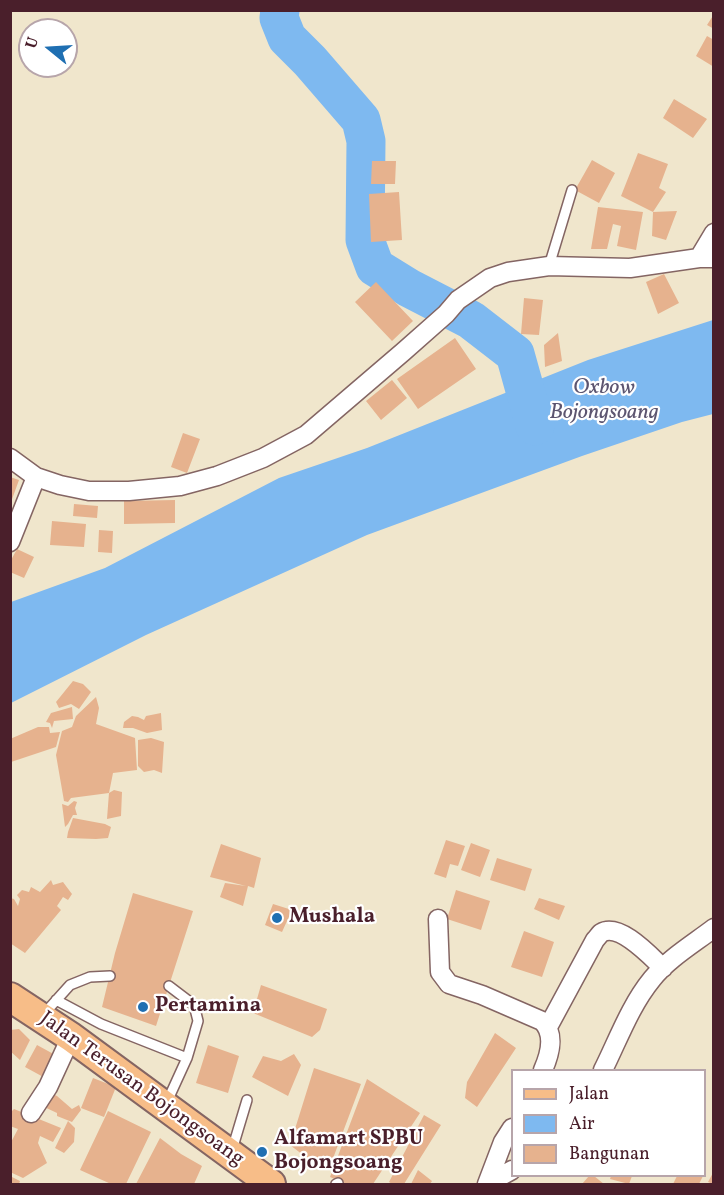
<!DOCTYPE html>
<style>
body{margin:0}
#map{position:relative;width:724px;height:1195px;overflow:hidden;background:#f0e6cc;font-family:Vollkorn,serif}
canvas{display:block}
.frame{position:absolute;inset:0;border:12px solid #4a1f2b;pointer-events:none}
.legend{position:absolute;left:511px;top:1069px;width:195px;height:108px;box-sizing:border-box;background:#fff;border:2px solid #b7a5aa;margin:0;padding:8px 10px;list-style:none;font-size:18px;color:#4a1f2b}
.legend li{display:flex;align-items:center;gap:12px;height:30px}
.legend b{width:30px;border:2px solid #b7a5aa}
.north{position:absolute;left:18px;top:18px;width:60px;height:60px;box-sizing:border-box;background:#fff;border:2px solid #b7a5aa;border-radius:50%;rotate:288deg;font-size:16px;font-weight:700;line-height:24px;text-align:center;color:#4a1f2b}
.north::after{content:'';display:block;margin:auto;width:21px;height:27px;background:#1f6fb2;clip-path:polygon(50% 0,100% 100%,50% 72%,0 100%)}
</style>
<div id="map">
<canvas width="724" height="1195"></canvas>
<div class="frame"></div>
<ul class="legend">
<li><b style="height:8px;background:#f7bd88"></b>Jalan</li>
<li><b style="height:16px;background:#7eb9f0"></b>Air</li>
<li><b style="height:16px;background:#e6b28e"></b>Bangunan</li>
</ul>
<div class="north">U</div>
</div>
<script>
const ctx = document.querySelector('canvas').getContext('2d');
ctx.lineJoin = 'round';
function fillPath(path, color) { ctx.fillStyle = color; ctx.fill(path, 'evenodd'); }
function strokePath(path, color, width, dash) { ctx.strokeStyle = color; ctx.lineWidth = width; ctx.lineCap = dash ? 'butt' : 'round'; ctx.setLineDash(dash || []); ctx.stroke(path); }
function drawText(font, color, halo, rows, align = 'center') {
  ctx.font = font + ' Vollkorn,serif'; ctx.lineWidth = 4.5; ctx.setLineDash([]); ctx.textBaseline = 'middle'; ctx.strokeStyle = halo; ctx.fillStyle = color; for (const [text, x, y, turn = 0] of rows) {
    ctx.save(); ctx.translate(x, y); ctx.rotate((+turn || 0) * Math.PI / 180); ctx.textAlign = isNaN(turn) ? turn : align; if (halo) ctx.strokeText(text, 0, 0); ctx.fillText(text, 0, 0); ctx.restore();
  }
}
fillPath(new Path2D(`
 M 713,320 L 713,414 L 682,422 L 582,456 L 367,535 L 146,635 L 11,703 L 11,602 L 105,568 L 279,478 L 367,448 L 588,360 Z`), '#7eb9f0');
strokePath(new Path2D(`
 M 280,10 L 279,18 L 287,38 L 310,61 L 361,120 L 366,141 L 365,240 L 375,267 L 409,288 L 471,320 L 515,354 L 535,426`), '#7eb9f0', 39);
fillPath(new Path2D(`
 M 714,14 L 714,29 L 707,25 Z
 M 707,36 L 714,40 L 714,67 L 696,56 Z
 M 674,99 L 707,119 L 693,138 L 663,118 Z
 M 638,153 L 668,164 L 659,188 L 666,192 L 653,212 L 621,196 Z
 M 592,160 L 615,173 L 599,203 L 575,190 Z
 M 372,161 L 396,161 L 395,184 L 371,184 Z
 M 399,192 L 402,240 L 371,242 L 369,194 Z
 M 598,207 L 643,212 L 636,250 L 617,246 L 621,226 L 613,224 L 607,249 L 591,249 Z
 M 677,211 L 666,240 L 652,236 L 653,212 Z
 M 664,274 L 679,303 L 658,314 L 646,282 Z
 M 376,282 L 413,321 L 392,341 L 355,302 Z
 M 524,298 L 543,300 L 539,335 L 521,334 Z
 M 558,333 L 562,361 L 545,367 L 544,345 Z
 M 455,338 L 476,369 L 418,409 L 397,379 Z
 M 392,380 L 407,398 L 381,420 L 366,401 Z
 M 183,433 L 200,439 L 187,473 L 171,467 Z
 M 10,477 L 19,480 L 11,502 L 10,502 Z
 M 175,500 L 175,523 L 124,524 L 124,501 Z
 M 74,504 L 98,506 L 97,518 L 73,516 Z
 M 52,521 L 86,524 L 84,547 L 50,545 Z
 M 99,530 L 113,531 L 112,553 L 98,552 Z
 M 17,549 L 34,557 L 24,578 L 10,572 L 10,562 Z
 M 73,681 L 83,684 L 91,692 L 79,709 L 71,704 L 59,708 L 56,702 Z
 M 96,697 L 99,708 L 96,724 L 135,738 L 137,770 L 113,773 L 109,793 L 71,798 L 68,802 L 64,801 L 56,755 L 62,731 L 72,727 L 76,716 Z
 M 72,707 L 73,719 L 54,721 L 52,728 L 50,723 L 46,722 L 51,713 Z
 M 161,713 L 162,730 L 147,733 L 133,728 L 123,728 L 124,722 L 132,716 L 138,717 L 144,720 L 146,716 Z
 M 38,727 L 49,727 L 50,733 L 60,732 L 56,747 L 11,762 L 10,739 Z
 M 151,738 L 164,742 L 162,773 L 154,770 L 144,772 L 138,766 L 138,740 Z
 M 114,790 L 122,792 L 121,816 L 107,819 L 109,793 Z
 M 74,801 L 77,802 L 75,808 L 77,815 L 73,815 L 68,824 L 65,827 L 62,804 L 68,806 Z
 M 73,818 L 105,824 L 111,827 L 108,838 L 96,839 L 67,838 L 68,832 Z
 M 446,840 L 465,846 L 458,866 L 450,864 L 446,878 L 434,874 Z
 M 471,843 L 490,850 L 480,877 L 461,870 Z
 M 221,844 L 261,858 L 254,888 L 248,886 L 243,906 L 220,897 L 225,883 L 246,886 L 210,877 Z
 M 497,858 L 532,869 L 525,891 L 490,880 Z
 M 51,880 L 53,885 L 63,882 L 72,894 L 68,900 L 63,897 L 57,906 L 61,910 L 25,953 L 10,943 L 10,898 L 14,899 L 18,906 L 20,899 L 17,895 L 22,890 L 29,892 L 31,887 L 40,892 Z
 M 456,890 L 490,901 L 481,930 L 447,919 Z
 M 133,893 L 193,911 L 156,1026 L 102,1007 L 115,953 Z
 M 539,898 L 565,906 L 559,920 L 534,909 Z
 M 273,904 L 292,910 L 282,932 L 265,925 Z
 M 524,931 L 554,942 L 542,977 L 511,967 Z
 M 261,985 L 327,1009 L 320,1030 L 312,1037 L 253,1013 Z
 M 19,1029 L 30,1040 L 20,1060 L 10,1051 L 10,1030 Z
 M 495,1033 L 516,1048 L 477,1107 L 465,1098 L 467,1082 Z
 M 37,1045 L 59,1057 L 47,1079 L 25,1067 Z
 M 208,1045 L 239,1056 L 228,1093 L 196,1083 Z
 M 294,1054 L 301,1065 L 288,1096 L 252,1077 L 263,1056 L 281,1061 Z
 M 314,1068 L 361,1084 L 332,1161 L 307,1158 L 290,1145 Z
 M 93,1078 L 116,1087 L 104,1117 L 81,1108 Z
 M 367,1079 L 420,1113 L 373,1184 L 347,1184 L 330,1177 Z
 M 48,1092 L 57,1096 L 72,1109 L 79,1105 L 81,1110 L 72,1122 L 57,1116 L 57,1113 L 40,1105 Z
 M 14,1109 L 61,1128 L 53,1142 L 40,1136 L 38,1143 L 47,1163 L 23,1178 L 10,1172 L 10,1144 L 18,1129 L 10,1126 L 10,1113 Z
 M 108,1111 L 151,1132 L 126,1184 L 111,1184 L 80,1170 Z
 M 424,1115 L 441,1125 L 404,1184 L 392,1184 L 389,1182 Z
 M 68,1121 L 75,1128 L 74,1142 L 64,1153 L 55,1148 Z
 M 160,1138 L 181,1154 L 202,1166 L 194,1184 L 136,1184 Z
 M 418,1170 L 432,1181 L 430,1184 L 411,1184 Z
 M 714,1171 L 714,1184 L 713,1184 L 708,1182 Z
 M 10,1176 L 20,1181 L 19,1184 L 10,1184 Z
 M 589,1176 L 594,1176 L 604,1184 L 582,1184 Z
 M 611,1176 L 632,1176 L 629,1184 L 610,1179 Z
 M 677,1176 L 703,1176 L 699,1184 L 673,1184 Z`), '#e6b28e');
const lane = new Path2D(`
 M 549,266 L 572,190
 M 56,1000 L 101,1024 L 187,1058
 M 43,1015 L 70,985 L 90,977 L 110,976
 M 166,1104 L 187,1058 L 198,1021 L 194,1005 L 169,986
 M 232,1150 L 247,1100
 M 336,1184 L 338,1183`);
const street = new Path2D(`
 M 699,258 L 714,233
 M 10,458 L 36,477 L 60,485 L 89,491 L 129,491 L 180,486 L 217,476 L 263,458 L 306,435 L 403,352 L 446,314 L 458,300 L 490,278 L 508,272 L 549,266 L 630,268 L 699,258 L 714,258
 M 10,542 L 36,477
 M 438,919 L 440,972 L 449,984 L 482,995 L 542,1021 C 556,1034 550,1054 543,1070
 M 548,1027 L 595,940 C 597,938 599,935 601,933 C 620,922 651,957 663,968
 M 603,1070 C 618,1040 630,1006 652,979 C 668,959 693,944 714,928
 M 31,1113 L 48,1087 L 71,1037
 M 487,1184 L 503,1142 L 512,1128
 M 487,1184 L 512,1170`);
const primary = new Path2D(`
 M 10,997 L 71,1037 L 271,1184`);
strokePath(lane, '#846563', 12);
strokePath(street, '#846563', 21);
strokePath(primary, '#846563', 32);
strokePath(lane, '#fff', 9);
strokePath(street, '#fff', 18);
strokePath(primary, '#f7bd88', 28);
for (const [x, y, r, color] of [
 [277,918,6,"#1f6fb2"],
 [143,1007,6,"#1f6fb2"],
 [262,1152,6,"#1f6fb2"]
]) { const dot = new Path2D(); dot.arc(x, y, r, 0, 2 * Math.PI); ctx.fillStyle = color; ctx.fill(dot); strokePath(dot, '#fff', 2); }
drawText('bold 21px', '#4a1f2b', '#fff', [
 ["Mushala",289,918],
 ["Pertamina",155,1007],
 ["Alfamart SPBU",274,1140],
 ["Bojongsoang",274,1164]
], 'left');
drawText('21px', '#4a1f2b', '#fff', [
 ["Jalan Terusan Bojongsoang",141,1090,36]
]);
drawText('italic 22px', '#5c5570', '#fff', [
 ["Oxbow",604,389],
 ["Bojongsoang",604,414]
]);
</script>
